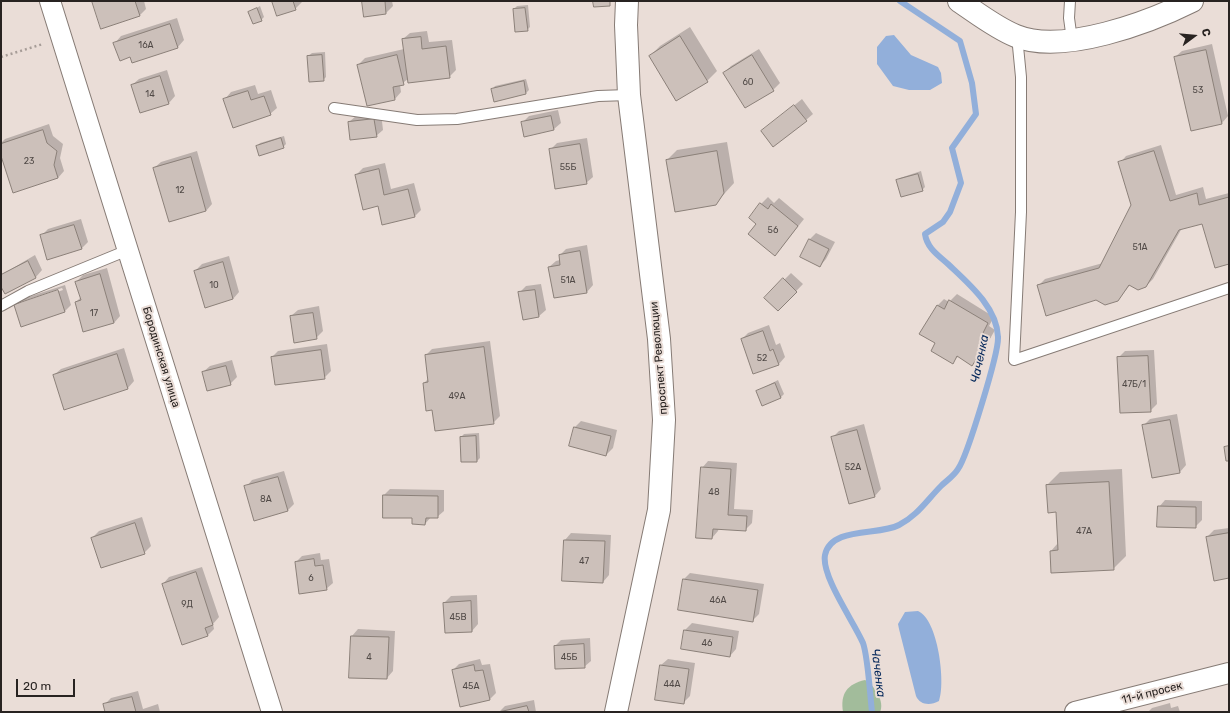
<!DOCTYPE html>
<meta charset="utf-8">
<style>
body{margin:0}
#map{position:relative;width:1230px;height:713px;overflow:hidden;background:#eaddd7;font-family:Rubik,sans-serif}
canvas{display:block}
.frame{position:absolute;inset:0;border:2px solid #282321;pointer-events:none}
.north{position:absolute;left:1174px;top:16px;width:40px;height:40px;-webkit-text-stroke:3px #eaddd7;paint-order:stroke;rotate:74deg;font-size:11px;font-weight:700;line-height:16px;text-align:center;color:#282321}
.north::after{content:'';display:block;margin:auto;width:14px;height:18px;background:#282321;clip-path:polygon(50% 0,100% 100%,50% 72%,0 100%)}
.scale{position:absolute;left:16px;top:679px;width:59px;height:18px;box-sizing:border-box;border:2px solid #282321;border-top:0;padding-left:5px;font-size:12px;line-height:14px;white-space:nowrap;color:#282321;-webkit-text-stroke:3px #eaddd7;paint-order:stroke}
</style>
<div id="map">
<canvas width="1230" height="713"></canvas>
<div class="frame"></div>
<div class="north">С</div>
<div class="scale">20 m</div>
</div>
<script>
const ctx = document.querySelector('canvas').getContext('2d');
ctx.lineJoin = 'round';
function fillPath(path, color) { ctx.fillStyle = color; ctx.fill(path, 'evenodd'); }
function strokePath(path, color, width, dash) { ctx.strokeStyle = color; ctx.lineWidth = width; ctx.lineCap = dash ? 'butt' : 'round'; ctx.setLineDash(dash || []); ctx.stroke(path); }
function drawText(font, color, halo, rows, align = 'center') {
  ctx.font = font + ' Rubik,sans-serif'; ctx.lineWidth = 4; ctx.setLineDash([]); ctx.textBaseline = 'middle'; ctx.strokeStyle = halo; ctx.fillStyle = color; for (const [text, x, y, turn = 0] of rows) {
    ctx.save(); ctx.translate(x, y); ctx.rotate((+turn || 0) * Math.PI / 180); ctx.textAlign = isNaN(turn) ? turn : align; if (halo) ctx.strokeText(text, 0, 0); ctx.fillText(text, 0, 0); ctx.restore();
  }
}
fillPath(new Path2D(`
 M 865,680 C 874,685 885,701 880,712 L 843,712 C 840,694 847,684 865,680 Z`), '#a2bc9b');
fillPath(new Path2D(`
 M 894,35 L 911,55 L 938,67 L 941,73 L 942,83 L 930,90 L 909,90 L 893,86 L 877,64 L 877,47 L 886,36 Z
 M 918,611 C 938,619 946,683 939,701 C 930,706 920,705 916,696 L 899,629 L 898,624 L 905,612 Z`), '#92afda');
fillPath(new Path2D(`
 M 93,1 L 144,1 L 146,9 L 140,15 Z
 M 273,1 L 302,1 L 302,2 L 295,9 Z
 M 363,1 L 392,1 L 393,6 L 386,13 Z
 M 528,5 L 530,27 L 527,30 L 514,9 L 517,6 Z
 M 260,6 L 264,17 L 261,20 L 249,12 Z
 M 177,18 L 184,40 L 178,47 L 133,62 L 131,56 L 115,43 L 121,36 Z
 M 690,27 L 717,71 L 707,81 L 650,56 L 660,46 Z
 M 427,31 L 429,42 L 452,40 L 456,70 L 449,77 L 408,79 L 400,85 L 401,92 L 395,99 L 358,65 L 365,58 L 404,49 L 403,39 L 410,33 Z
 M 1212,44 L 1228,116 L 1222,123 L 1191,130 L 1175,57 L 1182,51 Z
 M 759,49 L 780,83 L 773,90 L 724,73 L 731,66 Z
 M 325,52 L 326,77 L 323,80 L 308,56 L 312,53 Z
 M 167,70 L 175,96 L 169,103 L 141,112 L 132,85 L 139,79 Z
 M 526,79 L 529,90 L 526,93 L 495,100 L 492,90 L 495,86 Z
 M 255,85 L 258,94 L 271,90 L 277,108 L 270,114 L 225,99 L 231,92 Z
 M 802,99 L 813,114 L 806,120 L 762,132 Z
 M 558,110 L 561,123 L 554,129 L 525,136 L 522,123 L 529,116 Z
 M 381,113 L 383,130 L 376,136 L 349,122 L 356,116 Z
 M 49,124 L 53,136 L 63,144 L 60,158 L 64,171 L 58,178 L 1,153 L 1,143 L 5,139 Z
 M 284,136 L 286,144 L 283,147 L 257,146 L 260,143 Z
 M 587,138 L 593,177 L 586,183 L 550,150 L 557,143 Z
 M 727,142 L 734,183 L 715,204 L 667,160 L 677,150 Z
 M 1161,145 L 1176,195 L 1203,187 L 1206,199 L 1229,193 L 1229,263 L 1203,223 L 1182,228 L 1153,279 L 1146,286 L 1130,285 L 1118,300 L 1097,299 L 1038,286 L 1045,279 L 1103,263 L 1132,205 L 1120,163 L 1126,156 Z
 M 197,151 L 212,204 L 206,211 L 154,168 L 161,162 Z
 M 385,163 L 391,189 L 414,183 L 421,210 L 414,217 L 378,205 L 356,175 L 363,168 Z
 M 921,171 L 925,187 L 922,190 L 897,181 L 900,178 Z
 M 768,197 L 774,203 L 779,198 L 804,219 L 781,248 L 757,224 L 761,204 Z
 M 81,219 L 88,242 L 81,249 L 41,236 L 48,229 Z
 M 816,233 L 835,242 L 826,259 L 820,266 L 801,256 L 810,239 Z
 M 587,245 L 593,285 L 587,292 L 554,297 L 549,267 L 556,261 L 560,260 L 560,255 L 566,249 Z
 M 35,255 L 42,270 L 36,277 L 5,293 L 1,285 L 1,275 Z
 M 229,256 L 239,292 L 233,299 L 195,271 L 202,264 Z
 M 107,268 L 120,316 L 114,323 L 76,302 L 81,297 L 76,282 L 83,275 Z
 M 791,273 L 803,284 L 778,310 L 766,298 Z
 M 541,284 L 546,310 L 539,316 L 524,319 L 519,293 L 526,286 Z
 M 65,285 L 71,305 L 65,311 L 15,305 L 22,299 ZM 62,288 L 63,290 L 21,304 L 21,302 Z
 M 957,294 L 994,317 L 989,326 L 995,330 L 979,358 L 972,364 L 959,356 L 952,362 L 937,306 L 944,299 L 949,302 Z
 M 319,306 L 323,331 L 316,338 L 291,316 L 298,310 Z
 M 769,325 L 776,345 L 780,343 L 785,357 L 779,364 L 742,339 L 748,333 Z
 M 490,341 L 500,416 L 493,423 L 432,409 L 424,383 L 429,378 L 426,355 L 432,349 Z
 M 327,344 L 331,371 L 324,378 L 272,357 L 278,351 Z
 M 124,348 L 134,381 L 128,388 L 65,409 L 54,375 L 61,369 Z
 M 1154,350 L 1157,404 L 1150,411 L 1118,358 L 1125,351 Z
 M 232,360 L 237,377 L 230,384 L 203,372 L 210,366 Z
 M 778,380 L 784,394 L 781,397 L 757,391 Z
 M 1177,414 L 1186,465 L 1180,472 L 1143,426 L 1150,419 Z
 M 581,421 L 617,430 L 613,448 L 606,455 L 575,427 Z
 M 864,424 L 881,489 L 875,496 L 850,503 L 832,438 L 839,431 Z
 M 479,433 L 480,458 L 477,461 L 461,437 L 464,434 Z
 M 708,461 L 737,463 L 734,509 L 753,510 L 752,523 L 745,530 L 719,528 L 718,531 L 712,538 L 702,468 Z
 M 1122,469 L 1126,556 L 1113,569 L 1051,551 L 1058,543 L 1057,511 L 1047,485 L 1060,472 Z
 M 284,471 L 294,504 L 287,511 L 246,487 L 252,480 Z
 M 390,489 L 444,490 L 444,511 L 437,517 L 431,517 L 425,524 L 413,517 L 384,495 Z
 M 1165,500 L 1202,501 L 1202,520 L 1195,527 L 1159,507 Z
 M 142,517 L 151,546 L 144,553 L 92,538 L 99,531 Z
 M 1229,528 L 1229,577 L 1207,537 L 1214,530 Z
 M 571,533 L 611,535 L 609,575 L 603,582 L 563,580 L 565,540 Z
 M 320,553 L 321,560 L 329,559 L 333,583 L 326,589 L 296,562 L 302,556 Z
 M 202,567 L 219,617 L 213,624 L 214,629 L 208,635 L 163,584 L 169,577 Z
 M 690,573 L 764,584 L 759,614 L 753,620 L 684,579 Z
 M 477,595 L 478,624 L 472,631 L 444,603 L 451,596 Z
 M 692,623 L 739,631 L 736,649 L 730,656 L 683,649 L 685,630 Z
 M 358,629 L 395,631 L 393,671 L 387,678 L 352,636 Z
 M 590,638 L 591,661 L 584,667 L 555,646 L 561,640 Z
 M 480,659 L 482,665 L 490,664 L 496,693 L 489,700 L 453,670 L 459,664 Z
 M 668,659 L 695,663 L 690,696 L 683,703 L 661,665 Z
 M 138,691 L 143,709 L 158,704 L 160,712 L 106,712 L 104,705 L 111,698 Z
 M 534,700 L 536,712 L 499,712 L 505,706 Z
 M 1170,703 L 1171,708 L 1178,706 L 1180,712 L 1148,712 L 1152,708 Z`), '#0003');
strokePath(new Path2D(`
 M 872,712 C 870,695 868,657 863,643 C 854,622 821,576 825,555 C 831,526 879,536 899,525 C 917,516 927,500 941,486 C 946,481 954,476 958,469 C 967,457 999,352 998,337 C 997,307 968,283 948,264 C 938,255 927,248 925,234 L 943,222 L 950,212 L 961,183 L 952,148 L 976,114 L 972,83 L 960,41 L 900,1`), '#92afda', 6);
const building = new Path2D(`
 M 92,1 L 135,1 L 140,16 L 101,29 Z
 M 272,1 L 293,1 L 296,10 L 277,16 Z
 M 362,1 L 385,1 L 386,14 L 364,17 Z
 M 593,1 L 610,1 L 610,6 L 594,7 Z
 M 257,8 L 262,21 L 253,24 L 248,12 Z
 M 525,8 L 528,31 L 515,32 L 513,9 Z
 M 170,24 L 178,48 L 132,63 L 130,57 L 120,61 L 113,43 Z
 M 680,36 L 708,82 L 676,101 L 649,56 Z
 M 421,37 L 422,49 L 446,46 L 450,78 L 408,83 L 402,39 Z
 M 1206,50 L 1222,124 L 1191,131 L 1174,57 Z
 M 322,55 L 324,81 L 309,82 L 307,56 Z
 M 397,55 L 404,85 L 393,87 L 395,100 L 367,106 L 357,65 Z
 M 752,55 L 774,91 L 745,108 L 723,73 Z
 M 160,76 L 169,104 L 140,113 L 131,85 Z
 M 524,81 L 526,94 L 494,102 L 491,89 Z
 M 248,91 L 251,100 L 264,96 L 271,115 L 233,128 L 223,99 Z
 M 794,105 L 807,121 L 773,147 L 761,131 Z
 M 551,116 L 554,130 L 524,137 L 521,122 Z
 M 374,119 L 377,137 L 350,140 L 348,122 Z
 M 43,130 L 47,143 L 57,151 L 54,165 L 58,178 L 13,193 L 1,156 L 1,144 Z
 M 281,138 L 284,148 L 259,156 L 256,146 Z
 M 580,144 L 587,184 L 555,189 L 549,149 Z
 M 717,151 L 724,193 L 716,205 L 675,212 L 666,160 Z
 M 1154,151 L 1170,201 L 1197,193 L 1199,205 L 1229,197 L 1229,264 L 1215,268 L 1202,224 L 1179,230 L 1146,287 L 1138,290 L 1129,285 L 1118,301 L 1105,305 L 1096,300 L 1046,316 L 1037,285 L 1099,268 L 1131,205 L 1118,162 Z
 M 191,157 L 206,211 L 169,222 L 153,168 Z
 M 379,169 L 384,195 L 408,189 L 415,217 L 382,225 L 378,206 L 363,210 L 355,175 Z
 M 918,174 L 923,191 L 901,197 L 896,180 Z
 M 760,203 L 768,209 L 771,204 L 798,226 L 775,256 L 748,234 L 756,224 L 749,218 Z
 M 74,225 L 82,249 L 47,260 L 40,235 Z
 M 809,239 L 829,249 L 820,267 L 800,257 Z
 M 580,251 L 587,293 L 554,298 L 548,267 L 560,265 L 559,255 Z
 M 28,261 L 36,278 L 5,294 L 1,287 L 1,275 Z
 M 223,262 L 233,299 L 205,308 L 194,271 Z
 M 100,274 L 114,323 L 83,332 L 75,302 L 81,300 L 75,282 Z
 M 783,278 L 797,292 L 778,311 L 764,298 Z
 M 58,290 L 65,312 L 21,327 L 14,305 Z
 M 535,290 L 539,317 L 523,320 L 518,292 Z
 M 949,300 L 988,323 L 983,333 L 990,337 L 972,366 L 957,356 L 953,364 L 931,351 L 935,343 L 919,334 L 937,305 L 944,309 Z
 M 313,313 L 317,339 L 294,343 L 290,316 Z
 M 763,331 L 770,351 L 773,349 L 779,365 L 753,374 L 741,339 Z
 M 484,347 L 494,424 L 435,431 L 432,410 L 426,411 L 423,383 L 428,382 L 425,355 Z
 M 321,350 L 325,379 L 275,385 L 271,357 Z
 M 117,354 L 128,389 L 64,410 L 53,375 Z
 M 1148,356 L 1151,412 L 1120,413 L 1117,357 Z
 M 226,366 L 231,385 L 207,391 L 202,372 Z
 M 775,383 L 781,398 L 762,406 L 756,391 Z
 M 1170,420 L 1180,473 L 1152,478 L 1142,425 Z
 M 574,427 L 611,436 L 606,456 L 569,446 Z
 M 857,430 L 875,497 L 849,504 L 831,437 Z
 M 476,436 L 477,462 L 461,462 L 460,437 Z
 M 1229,446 L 1229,461 L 1226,461 L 1224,447 Z
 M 701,467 L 731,469 L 728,515 L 747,516 L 746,531 L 713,529 L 712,539 L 696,538 Z
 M 278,477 L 288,511 L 254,521 L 244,486 Z
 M 1109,482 L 1114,570 L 1051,573 L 1050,551 L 1058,550 L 1056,512 L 1048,513 L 1046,485 Z
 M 383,495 L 438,496 L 438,518 L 426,518 L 425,525 L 412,524 L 412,518 L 383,518 Z
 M 1158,506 L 1196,507 L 1196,528 L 1157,527 Z
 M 135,523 L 145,554 L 101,568 L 91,538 Z
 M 1229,533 L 1229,578 L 1214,581 L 1206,537 Z
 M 564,540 L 605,541 L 603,583 L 562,581 Z
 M 314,559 L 315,566 L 323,565 L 327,590 L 299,594 L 295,562 Z
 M 196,572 L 213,625 L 205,628 L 208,636 L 182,645 L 162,584 Z
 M 683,579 L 758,590 L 753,622 L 678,610 Z
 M 471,601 L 472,632 L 445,633 L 443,603 Z
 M 684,630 L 733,637 L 730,657 L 681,649 Z
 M 351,636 L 389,637 L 387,679 L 349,678 Z
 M 584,644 L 585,668 L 555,669 L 554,646 Z
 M 474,665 L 475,671 L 483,670 L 490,700 L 460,707 L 452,670 Z
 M 660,665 L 689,669 L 684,704 L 655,700 Z
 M 132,697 L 136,712 L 105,712 L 103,704 Z
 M 527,706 L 529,712 L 499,712 Z`);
fillPath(building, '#ccc0ba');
strokePath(building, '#8b8079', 1);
const lane = new Path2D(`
 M 1070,1 L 1069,18 L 1072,40
 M 1017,36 L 1021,77 L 1021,212 L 1014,360 L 1229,288
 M 334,108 L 417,120 L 457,119 L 598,96 L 629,95
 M 1,306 L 28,291 L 128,250`);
const street = new Path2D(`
 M 50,1 L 272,712
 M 1075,712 L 1229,673`);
const secondary = new Path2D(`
 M 959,1 C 977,13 996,28 1016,36 C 1063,55 1150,22 1192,1
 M 616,712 L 659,510 L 664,420 L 659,339 L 629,95 L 626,25 L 627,1`);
strokePath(lane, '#867b75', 12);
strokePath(street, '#867b75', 22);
strokePath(secondary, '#867b75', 24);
strokePath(new Path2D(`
 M 1,57 L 43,44`), '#a79d98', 2.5, [2, 3]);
strokePath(lane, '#fff', 10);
strokePath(street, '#fff', 20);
strokePath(secondary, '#fff', 22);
drawText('9px', '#514a47', null, [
 ["16А",146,45],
 ["60",748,82],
 ["53",1198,90],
 ["14",150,94],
 ["23",29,161],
 ["55Б",568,167],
 ["12",180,190],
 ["56",773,230],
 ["51А",1140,247],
 ["51А",568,280],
 ["10",214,285],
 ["17",94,313],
 ["52",762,358],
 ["47Б/1",1134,384],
 ["49А",457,396],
 ["52А",853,467],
 ["48",714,492],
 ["8А",266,499],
 ["47А",1084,531],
 ["47",584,561],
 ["6",311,578],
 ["46А",718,600],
 ["9Д",187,604],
 ["45В",458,617],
 ["46",707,643],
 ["4",369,657],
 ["45Б",569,657],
 ["44А",672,684],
 ["45А",471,686]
]);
drawText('11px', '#282321', '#eaddd7', [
 ["Бородинская улица",161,357,73],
 ["проспект Революции",659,358,-95],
 ["11-й просек",1152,693,-14]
]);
drawText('italic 12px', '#04275a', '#eaddd7', [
 ["Чаченка",980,359,-78],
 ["Чаченка",878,673,83]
]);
</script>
